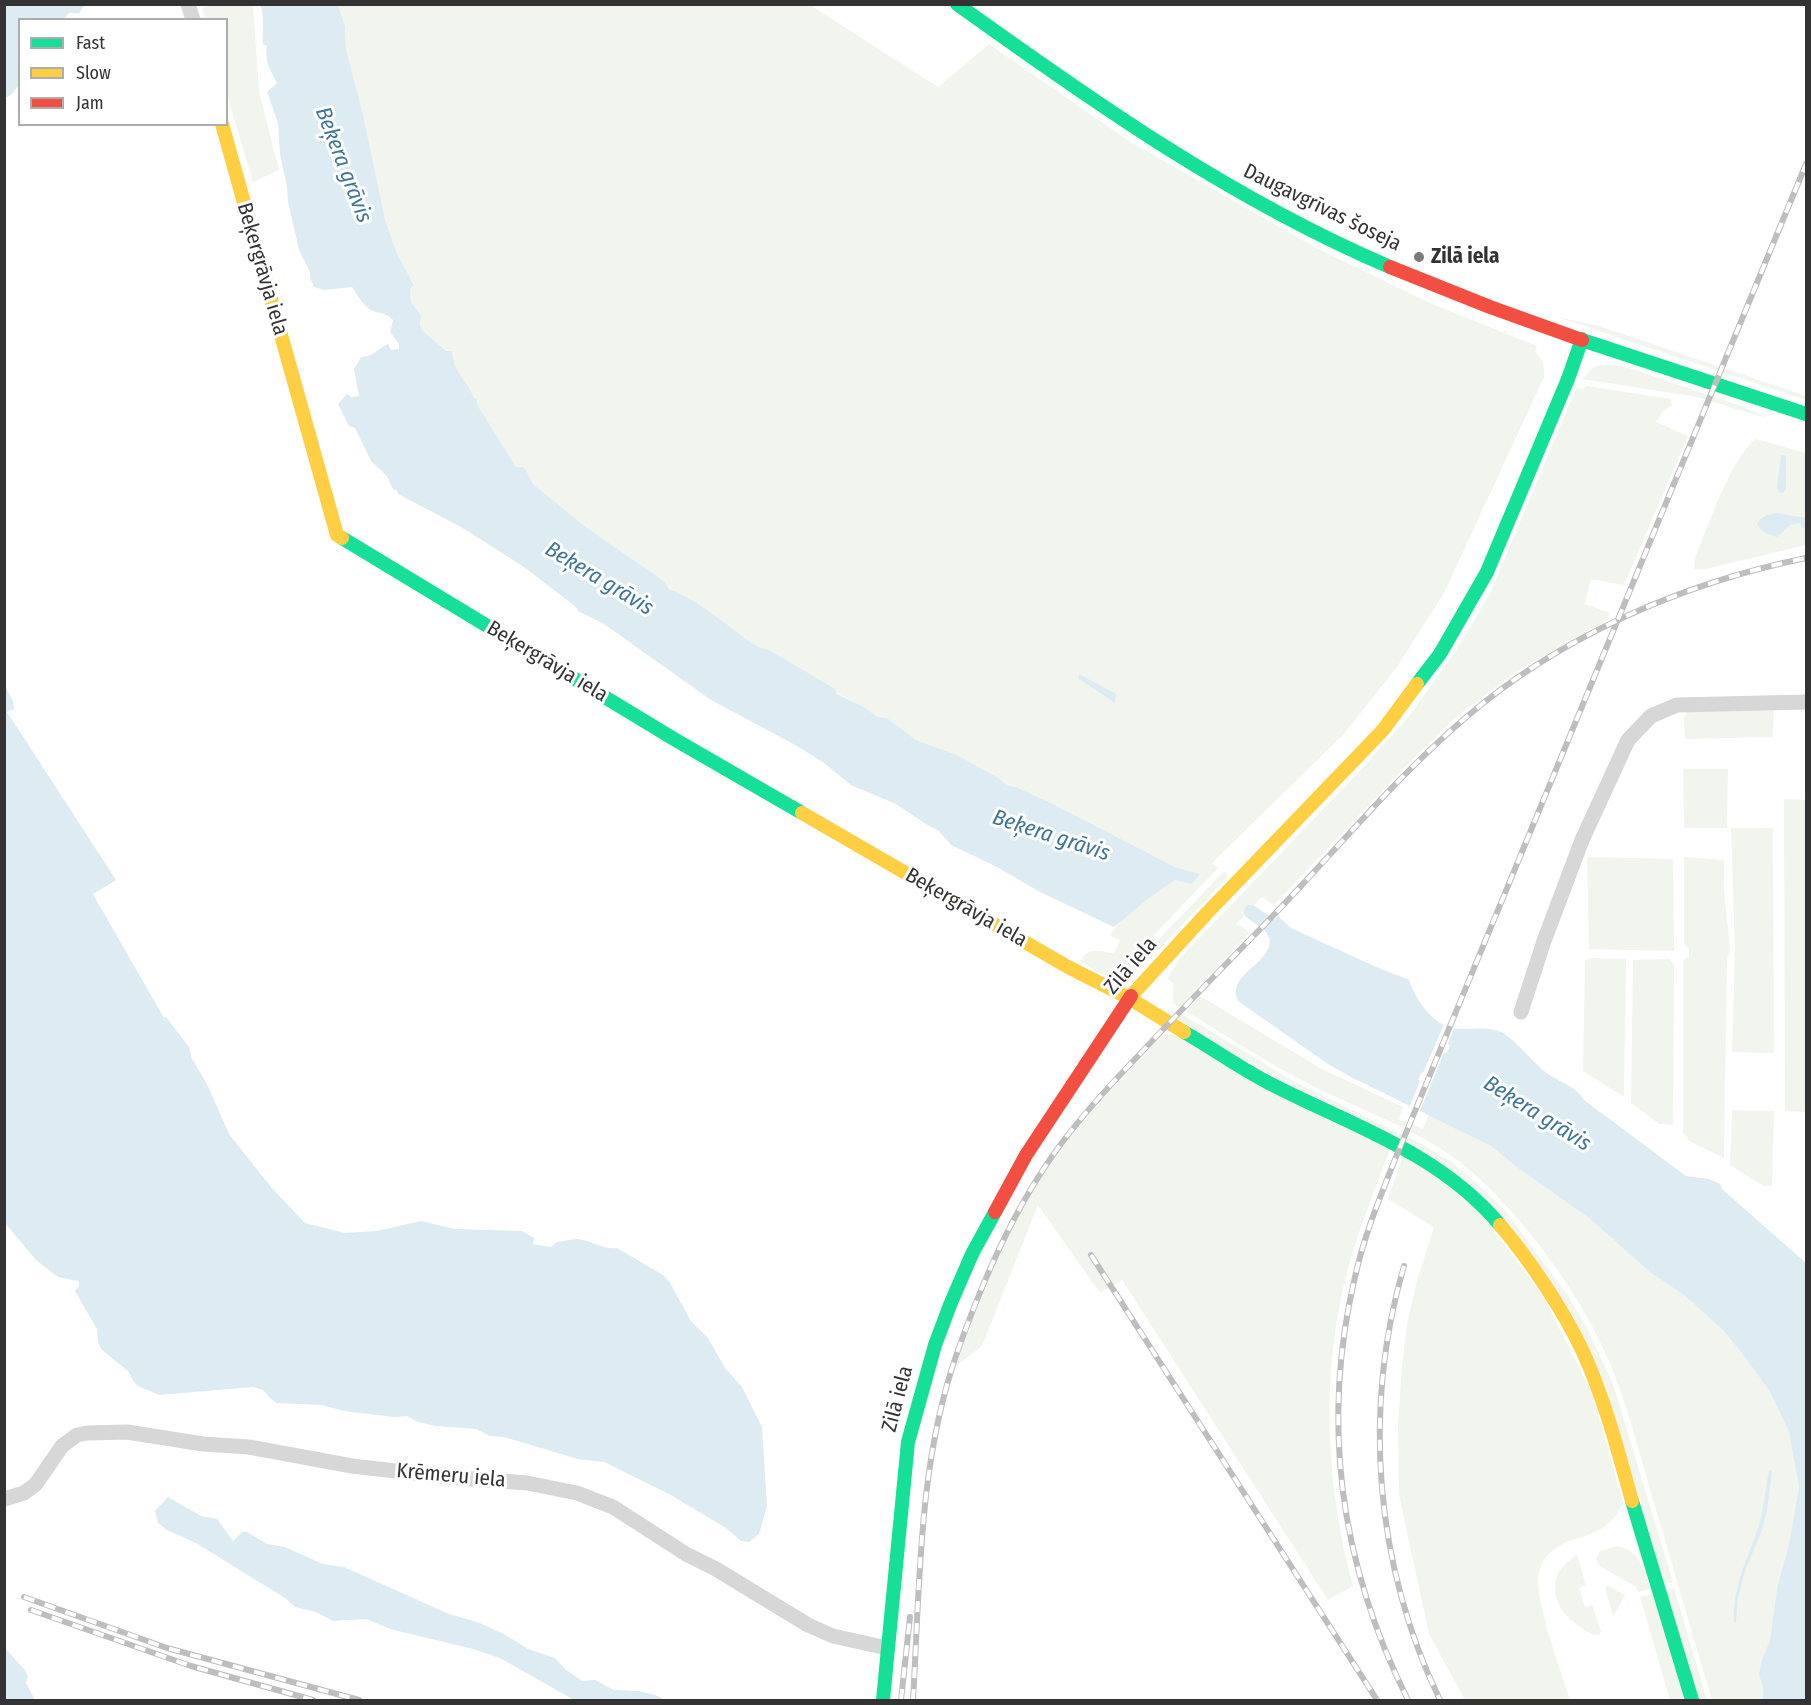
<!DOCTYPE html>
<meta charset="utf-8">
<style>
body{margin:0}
#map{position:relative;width:1811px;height:1705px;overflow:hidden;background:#fff;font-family:"Fira Sans Condensed",sans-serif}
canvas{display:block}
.frame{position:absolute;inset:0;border:6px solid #333;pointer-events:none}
.legend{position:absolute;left:18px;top:18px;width:210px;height:108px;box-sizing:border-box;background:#fff;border:2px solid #adadad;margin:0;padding:8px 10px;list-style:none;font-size:18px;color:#333}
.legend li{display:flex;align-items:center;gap:12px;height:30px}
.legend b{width:30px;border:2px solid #adadad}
</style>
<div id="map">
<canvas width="1811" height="1705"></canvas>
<div class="frame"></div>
<ul class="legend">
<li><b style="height:8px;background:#16e098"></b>Fast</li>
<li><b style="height:8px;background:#ffcf43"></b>Slow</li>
<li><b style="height:8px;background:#f24e42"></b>Jam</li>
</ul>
</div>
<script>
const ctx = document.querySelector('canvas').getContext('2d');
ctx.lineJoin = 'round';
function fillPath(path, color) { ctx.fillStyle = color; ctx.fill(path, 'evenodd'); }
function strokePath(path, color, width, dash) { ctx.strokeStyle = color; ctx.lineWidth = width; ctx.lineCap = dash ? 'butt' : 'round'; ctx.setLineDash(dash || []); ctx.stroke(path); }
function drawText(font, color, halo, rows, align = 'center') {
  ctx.font = font + ' "Fira Sans Condensed",sans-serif'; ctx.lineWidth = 6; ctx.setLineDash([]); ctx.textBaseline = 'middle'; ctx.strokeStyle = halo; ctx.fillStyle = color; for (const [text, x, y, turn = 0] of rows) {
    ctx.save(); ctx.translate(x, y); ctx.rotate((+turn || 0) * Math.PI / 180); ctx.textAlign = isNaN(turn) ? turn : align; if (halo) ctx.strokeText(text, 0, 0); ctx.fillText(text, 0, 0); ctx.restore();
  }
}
fillPath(new Path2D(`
 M 212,4 L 253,5 L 259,91 L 279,170 L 253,182 L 227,95 L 226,20 L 205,19 L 202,8 Z
 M 338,5 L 810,5 L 938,87 L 989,44 L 1129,141 L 1318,249 L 1430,303 L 1537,346 L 1535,352 C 1543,360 1545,366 1544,377 L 1444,593 L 1397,667 L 1343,735 L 1212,863 L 1218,868 L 1134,956 L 1144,966 C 1117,985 1107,978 1081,962 C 1086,946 1101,951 1114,954 L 1120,940 L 1110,936 C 1120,915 1155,894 1175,880 L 1192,884 L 1200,874 L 1175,867 L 1051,803 L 1016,787 L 1007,785 L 997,777 L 957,755 L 916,740 L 887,718 L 878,717 L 862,706 L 837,693 L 834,689 L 769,650 C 754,648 745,637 733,629 C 714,615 692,597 669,589 L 664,581 L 587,528 L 533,484 L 526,470 L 516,467 L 478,406 L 478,401 L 456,371 L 448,350 L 446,351 L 422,330 L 420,325 L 421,322 L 411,302 L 410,289 L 414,284 L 396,253 L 385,219 L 362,110 L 346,50 L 345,26 Z
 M 1557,317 L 1599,326 L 1806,396 L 1806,400 Z
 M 1600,365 L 1612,365 L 1629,368 L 1741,406 L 1769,419 L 1697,397 L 1582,379 L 1593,368 Z
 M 1587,386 L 1671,399 L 1672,405 L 1663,411 L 1656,422 L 1688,436 L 1624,585 L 1591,579 L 1585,604 L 1610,613 L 1604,622 L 1517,671 L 1456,717 L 1406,766 L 1274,905 L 1262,897 L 1236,924 L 1250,932 L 1180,1007 L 1173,1003 L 1173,983 L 1167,979 L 1180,958 L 1359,772 L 1410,715 L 1453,655 L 1489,596 L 1576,388 L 1582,389 Z
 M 1756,439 L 1806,453 L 1806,545 L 1706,569 L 1694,569 L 1695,558 C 1707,529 1732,456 1756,439 Z
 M 1774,708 L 1773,737 L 1685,739 L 1684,717 L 1688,709 Z
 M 1683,769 L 1728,769 L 1727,828 L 1684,828 Z
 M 1784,799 L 1806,800 L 1806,1112 L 1785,1111 Z
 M 1731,828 L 1773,828 L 1774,1053 L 1732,1052 L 1735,951 Z
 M 1587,857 L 1673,859 L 1674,951 L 1589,949 Z
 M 1684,857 L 1724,860 L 1724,889 L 1730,950 L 1727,959 L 1724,1158 L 1689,1141 L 1683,1132 L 1683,960 L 1689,957 L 1689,949 L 1684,944 Z
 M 1224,871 L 1227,874 L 1226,879 L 1148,961 L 1143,956 Z
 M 1591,958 L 1626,959 L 1624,1097 L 1583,1071 L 1585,961 Z
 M 1669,959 L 1674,964 L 1673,1125 L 1659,1124 L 1631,1103 L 1633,960 Z
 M 1200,996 L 1320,1068 L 1403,1107 L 1399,1119 L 1423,1129 L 1429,1114 L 1491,1146 L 1518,1168 L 1589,1218 L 1651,1273 L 1684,1295 L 1723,1330 L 1741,1352 L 1769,1390 L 1789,1432 L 1799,1487 L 1789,1544 L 1777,1588 L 1770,1641 L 1761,1662 L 1759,1674 L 1763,1688 L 1763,1700 L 1712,1700 C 1693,1637 1675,1574 1656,1510 C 1641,1460 1629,1409 1609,1361 C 1580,1292 1516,1205 1457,1160 C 1414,1128 1361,1110 1313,1086 C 1269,1064 1228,1037 1186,1011 Z
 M 1182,1014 L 1293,1081 L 1420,1143 L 1450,1161 L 1479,1185 L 1505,1211 L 1564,1290 L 1585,1324 L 1613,1384 L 1673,1582 L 1665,1584 L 1605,1383 L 1502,1215 L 1177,1019 Z
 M 1165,1033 L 1177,1036 L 1390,1149 C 1376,1187 1360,1226 1349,1265 C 1320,1370 1325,1482 1353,1586 L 1328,1600 L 1122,1280 L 1100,1293 L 1038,1205 L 982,1346 L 956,1366 C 973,1319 990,1271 1013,1226 C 1050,1152 1108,1092 1165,1033 Z
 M 1732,1110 L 1774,1111 L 1772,1186 L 1763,1186 L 1730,1165 Z
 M 1403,1155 L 1429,1169 L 1479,1211 L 1543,1296 L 1593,1395 L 1623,1503 C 1611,1529 1595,1533 1569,1541 C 1556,1545 1542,1558 1539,1572 C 1533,1597 1562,1673 1570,1700 L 1465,1700 L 1429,1634 L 1399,1495 L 1398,1425 L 1402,1366 L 1407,1324 L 1417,1281 L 1434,1227 L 1388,1199 Z
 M 1617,1546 C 1642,1552 1642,1567 1651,1589 L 1638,1592 L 1636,1587 L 1600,1566 L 1596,1560 L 1600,1551 Z
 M 1577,1555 L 1586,1585 L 1579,1588 L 1585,1607 L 1592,1605 L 1601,1632 L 1599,1635 C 1592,1635 1587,1632 1582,1628 C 1551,1610 1543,1575 1577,1555 Z
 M 1608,1586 L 1625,1595 L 1613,1617 L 1605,1587 Z
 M 1674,1588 L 1707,1700 L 1699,1700 L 1666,1590 Z
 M 1653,1594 L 1684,1700 L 1670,1700 L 1640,1597 Z`), '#f1f5ed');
fillPath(new Path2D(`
 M 5,4 L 85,5 L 79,13 L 69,13 L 64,19 L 20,20 L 19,85 L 11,95 L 5,98 Z
 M 260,5 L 338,5 L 345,26 L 346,50 L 362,110 L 385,219 L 396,252 L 414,285 L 410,289 L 411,302 L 421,316 L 420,325 L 422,330 L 446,351 L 452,351 C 453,372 465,378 474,397 L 477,399 L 478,406 L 516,467 L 522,467 L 526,470 L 533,484 L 587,528 L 664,581 L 669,589 C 692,597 714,615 733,629 C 745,637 754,648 769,650 L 835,689 L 837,694 L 862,706 L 878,717 L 887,718 L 916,740 L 957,755 L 997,777 L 1007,785 L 1016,787 L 1051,803 L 1175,867 L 1200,874 L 1192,884 L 1175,880 L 1149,898 L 1114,927 L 1040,892 L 997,867 L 951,845 L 938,830 L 929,826 L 896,804 L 851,785 L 824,763 L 797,746 L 711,700 L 604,624 L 578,611 L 576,607 L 524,567 L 461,527 L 398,494 L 396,490 L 393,489 L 386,475 L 371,461 L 355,428 L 349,426 L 338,404 L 347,394 L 351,397 L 359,396 L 354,369 L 361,357 C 373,357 379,348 388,344 L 391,350 L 399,349 L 399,344 L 390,332 L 393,320 C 386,312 378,314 371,310 C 363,305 358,296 352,287 L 324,290 L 314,287 L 310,278 L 310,272 L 299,250 L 288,202 L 287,187 L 280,154 L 278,123 L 267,92 L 277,83 C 270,70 264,60 267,46 L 263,44 C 262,31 265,16 260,5 Z
 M 1781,455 L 1786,456 L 1786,489 L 1783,493 L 1779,492 L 1777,487 Z
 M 1776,513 L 1806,518 L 1806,529 L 1802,527 L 1800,523 L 1790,525 L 1777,537 C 1769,534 1761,533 1757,524 C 1760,517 1769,514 1776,513 Z
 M 1079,674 L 1116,694 L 1115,703 L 1078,678 Z
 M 5,686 L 13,701 L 14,709 L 7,712 L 116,880 L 93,894 L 94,896 L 164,1018 L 166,1017 L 189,1047 L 192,1059 L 206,1082 L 229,1134 L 271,1187 L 305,1223 L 345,1233 L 377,1231 L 421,1221 L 455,1229 L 522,1231 L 534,1238 L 533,1244 L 551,1247 L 557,1242 C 564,1242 570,1239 577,1239 C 591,1240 603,1250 617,1248 L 663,1275 L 670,1283 L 691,1321 L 708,1338 L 725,1368 L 742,1387 L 762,1427 L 767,1506 L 759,1534 L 749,1542 L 741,1541 L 726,1528 L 669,1494 L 604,1462 L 578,1459 L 504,1437 L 490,1436 L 476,1429 L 436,1426 L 418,1422 L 407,1416 L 394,1417 L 344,1411 L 322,1405 L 277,1403 L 270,1398 L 263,1390 L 253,1387 L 159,1395 L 138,1386 L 134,1382 L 128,1371 L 101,1349 L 98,1342 L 97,1329 L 75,1291 L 79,1286 L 79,1281 L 58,1277 L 36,1260 L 5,1223 Z
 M 1278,916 L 1291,928 L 1374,966 L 1409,980 C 1417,1002 1436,1031 1463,1029 C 1476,1029 1486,1027 1499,1031 C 1511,1035 1533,1062 1544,1071 C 1556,1081 1577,1086 1584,1100 L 1686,1176 L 1709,1179 L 1720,1184 L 1722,1189 L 1806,1263 L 1806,1700 L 1763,1700 L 1763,1688 L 1759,1674 L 1761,1662 L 1770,1641 L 1777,1588 L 1789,1544 L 1799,1487 L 1789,1432 L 1769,1390 L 1741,1352 L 1723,1330 L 1684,1295 L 1651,1273 L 1589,1218 L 1518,1168 L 1491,1146 L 1351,1077 L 1328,1064 L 1238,1001 C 1227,978 1260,967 1268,949 C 1270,946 1269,942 1270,939 L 1265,930 Z
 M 1769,1470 L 1772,1471 L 1767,1511 L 1761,1533 L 1745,1571 L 1738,1597 L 1736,1622 L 1734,1623 C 1732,1587 1748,1558 1759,1525 C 1764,1507 1766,1487 1769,1470 Z
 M 168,1497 L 201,1516 L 217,1519 L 233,1541 L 242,1532 L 247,1532 L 267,1544 L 285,1547 L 323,1564 L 344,1567 L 449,1614 L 480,1623 L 504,1634 L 528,1649 L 555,1658 L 565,1669 L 582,1681 L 595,1680 L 614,1690 L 639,1691 L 658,1696 L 665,1700 L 574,1700 L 500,1658 L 473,1649 L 390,1629 L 366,1619 L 333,1621 L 316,1612 L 295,1607 L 285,1598 L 196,1543 L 167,1530 L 158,1523 L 155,1511 Z
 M 4,1647 L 25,1670 L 28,1677 L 26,1683 L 35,1700 L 5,1700 Z`), '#ddebf3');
fillPath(new Path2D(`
 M 1445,1022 L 1455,1026 L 1448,1044 L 1450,1046 L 1447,1053 L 1444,1053 L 1419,1113 L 1409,1108 L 1420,1081 L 1418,1080 L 1421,1073 L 1423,1073 Z`), '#fff');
strokePath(new Path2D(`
 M 1251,912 L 1269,925 L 1280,939`), '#ddebf3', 14);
strokePath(new Path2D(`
 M 188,4 L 193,20
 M 1521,1012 L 1544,941 L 1582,840 L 1628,740 L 1651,716 L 1677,705 L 1806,702
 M 4,1499 L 24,1493 L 36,1484 L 62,1446 L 77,1435 L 87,1433 L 127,1432 L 203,1444 L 249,1447 L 352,1466 L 448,1477 L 527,1483 L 577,1493 L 613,1507 L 686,1554 L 716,1569 L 808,1625 L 833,1636 L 887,1648`), '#d7d7d7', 15);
strokePath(new Path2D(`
 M 957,4 C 1095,103 1233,200 1390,267
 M 1582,340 L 1806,414
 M 342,538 L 674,739 L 802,813
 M 1417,684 L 1440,654 L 1487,572 L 1568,379 L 1582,339
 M 1184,1032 C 1212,1048 1238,1067 1267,1082 C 1349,1125 1438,1151 1500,1225
 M 1632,1501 L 1692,1700
 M 883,1700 L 908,1442 L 935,1345 L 950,1305 L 972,1254 L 995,1212`), '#16e098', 14);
strokePath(new Path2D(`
 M 222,124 L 337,535 L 342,538
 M 802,813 L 1068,967 L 1129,998 L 1184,1032
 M 1131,996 L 1207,913 L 1383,730 L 1417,684
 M 1500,1225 C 1529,1259 1564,1311 1583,1352 C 1605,1400 1618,1451 1632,1501`), '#ffcf43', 14);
strokePath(new Path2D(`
 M 1390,267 L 1490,307 L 1582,340
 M 995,1212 L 1026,1155 L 1131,996`), '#f24e42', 14);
const rail = new Path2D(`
 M 1091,1255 L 1377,1700
 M 1404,1266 C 1362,1410 1375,1565 1440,1700
 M 24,1597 L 167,1648 L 359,1700
 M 31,1610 L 191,1666 L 313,1700
 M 901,1700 L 910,1617
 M 913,1700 C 920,1585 918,1464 957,1353 C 983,1280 1014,1207 1061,1144 C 1084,1113 1111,1084 1138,1056 C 1181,1010 1224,966 1268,921 C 1333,854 1393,780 1464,719 C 1560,636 1683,583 1806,558
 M 1408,1700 C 1341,1566 1320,1425 1355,1277 C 1364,1236 1380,1197 1396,1157 L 1806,164`);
strokePath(rail, '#bebebe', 6);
strokePath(rail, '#fff', 4, [11]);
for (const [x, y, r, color] of [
 [1419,257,6,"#7a7a7a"]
]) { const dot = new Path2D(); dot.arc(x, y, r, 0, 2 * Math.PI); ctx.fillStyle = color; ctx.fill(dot); strokePath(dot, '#fff', 2); }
drawText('21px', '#333', '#fff', [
 ["Daugavgrīvas šoseja",1322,208,26],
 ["Beķergrāvja iela",262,269,74],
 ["Beķergrāvja iela",547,662,31],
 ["Beķergrāvja iela",966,908,30],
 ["Zilā iela",1131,966,-49],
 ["Zilā iela",898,1399,-75],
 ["Krēmeru iela",451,1476,5]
]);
drawText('bold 21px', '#333', '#fff', [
 ["Zilā iela",1431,257]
], 'left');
drawText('italic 22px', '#3f7597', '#fff', [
 ["Beķera grāvis",343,165,69],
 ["Beķera grāvis",599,579,31],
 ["Beķera grāvis",1051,836,18],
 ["Beķera grāvis",1537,1114,32]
]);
</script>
